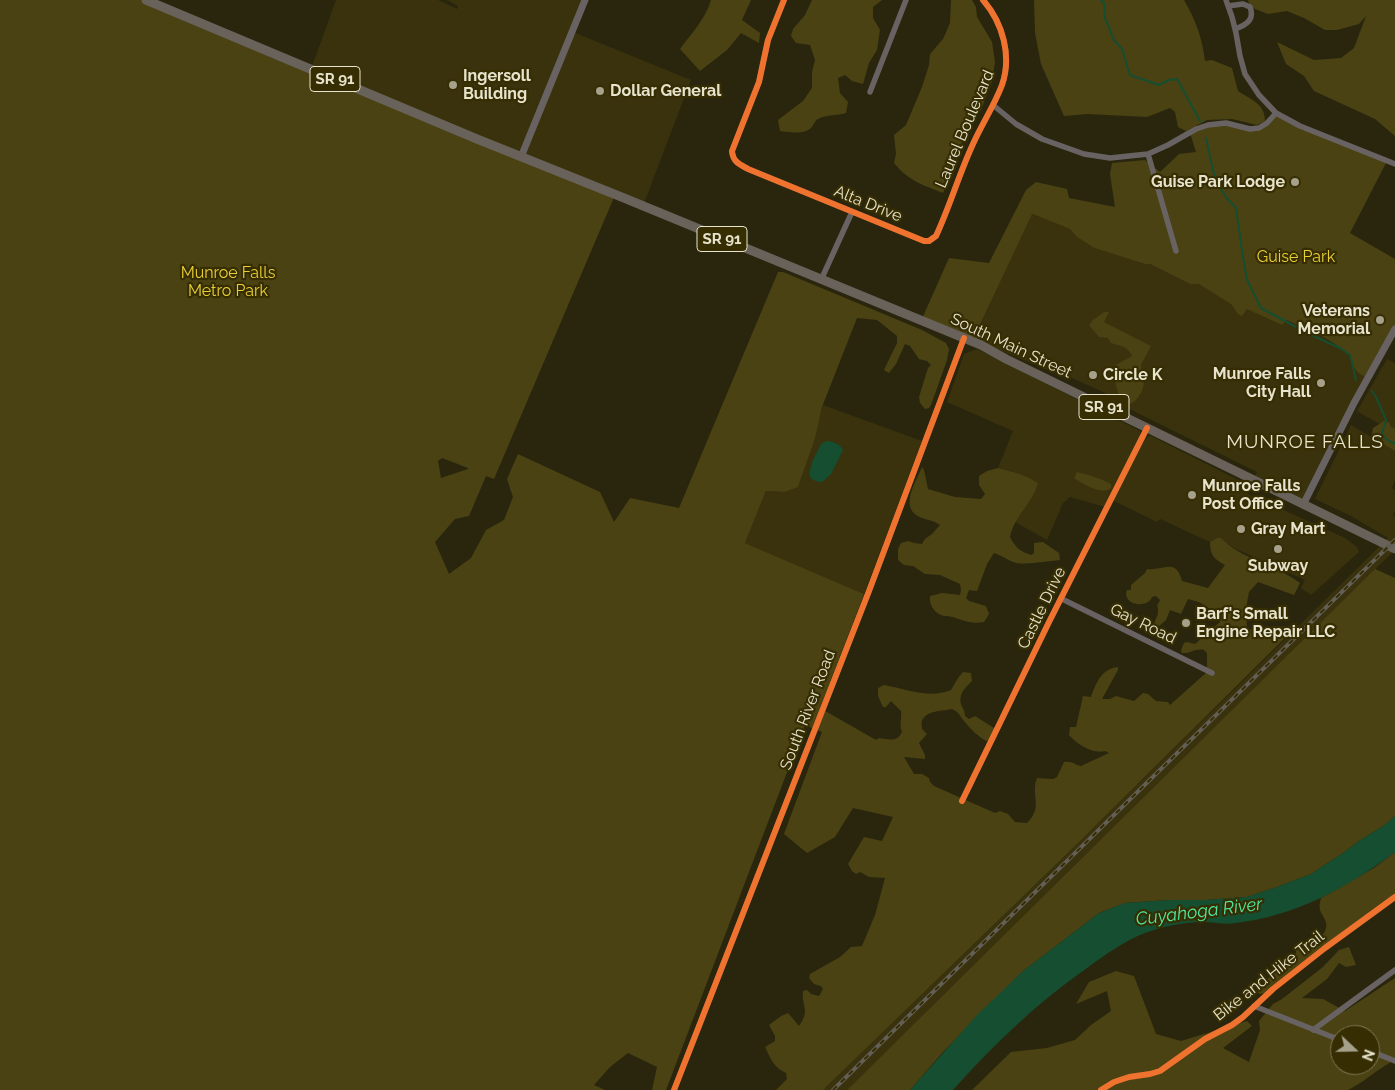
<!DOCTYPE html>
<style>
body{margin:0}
#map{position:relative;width:1395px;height:1090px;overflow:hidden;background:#2a260e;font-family:Raleway,sans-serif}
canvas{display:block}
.north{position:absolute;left:1330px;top:1025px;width:50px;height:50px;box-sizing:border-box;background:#362e02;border:1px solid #7d7653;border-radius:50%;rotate:111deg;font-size:14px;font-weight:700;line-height:20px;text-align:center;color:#e7e3cd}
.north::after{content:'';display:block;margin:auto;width:18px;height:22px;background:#a5a18a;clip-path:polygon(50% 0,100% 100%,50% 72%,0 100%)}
</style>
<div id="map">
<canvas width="1395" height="1090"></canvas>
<div class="north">N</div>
</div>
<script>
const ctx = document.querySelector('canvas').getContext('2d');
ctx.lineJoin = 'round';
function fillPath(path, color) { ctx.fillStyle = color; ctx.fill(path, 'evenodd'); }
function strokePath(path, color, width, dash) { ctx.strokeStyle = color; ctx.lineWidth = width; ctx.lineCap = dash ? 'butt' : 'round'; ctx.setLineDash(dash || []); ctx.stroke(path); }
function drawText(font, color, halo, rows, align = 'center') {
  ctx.font = font + ' Raleway,sans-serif'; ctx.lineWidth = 4.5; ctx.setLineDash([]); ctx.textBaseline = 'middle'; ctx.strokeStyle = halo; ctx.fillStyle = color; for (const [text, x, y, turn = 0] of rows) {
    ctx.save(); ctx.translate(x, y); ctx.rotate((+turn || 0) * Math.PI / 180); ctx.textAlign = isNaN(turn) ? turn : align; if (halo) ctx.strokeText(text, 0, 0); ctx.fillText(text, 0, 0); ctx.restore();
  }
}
fillPath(new Path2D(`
 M 336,0 L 438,0 L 457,9 L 458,6 L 447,0 L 585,0 L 573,32 L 691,80 L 643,206 L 311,69 Z
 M 1031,214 L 1070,229 L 1077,237 L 1094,248 L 1145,264 L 1150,264 L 1190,284 L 1194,277 L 1282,325 L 1287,320 L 1318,335 L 1340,348 L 1352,358 L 1355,370 L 1366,378 L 1303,505 L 1253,480 L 1257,472 L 1105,397 L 1105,393 L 1070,377 L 1069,379 L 974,339 Z
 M 977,349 L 1140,431 L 1140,438 L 1105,507 L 1070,497 L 1063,503 L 1047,540 L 1015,522 L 1020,514 L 1017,473 L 998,468 L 1013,431 L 947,402 L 964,354 Z
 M 1387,359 L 1395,363 L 1395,433 L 1357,411 Z
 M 823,405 L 922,441 L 864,594 L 745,543 L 766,491 L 785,492 L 798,487 L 814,442 Z
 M 1351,425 L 1395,451 L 1395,480 L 1392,488 L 1395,490 L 1395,511 L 1393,514 L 1395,518 L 1395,550 L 847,1090 L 823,1090 L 1074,847 L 1388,538 L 1351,516 L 1315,499 Z
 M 1148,436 L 1151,436 L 1248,485 L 1244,492 L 1345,538 L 1357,547 L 1359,552 L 1311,595 L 1301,588 L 1305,580 L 1236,549 L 1226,543 L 1221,538 L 1217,538 L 1210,542 L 1160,519 L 1157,522 L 1112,500 L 1141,445 Z`), '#39320d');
fillPath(new Path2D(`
 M 0,0 L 146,0 L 615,195 L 494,479 L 486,476 L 469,516 L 455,519 L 435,542 L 449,574 L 471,558 L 486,530 L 504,520 L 513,497 L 507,479 L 518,454 L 600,492 L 614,522 L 630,498 L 679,508 L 778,272 L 783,272 L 922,330 L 946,343 L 949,349 L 947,360 L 931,405 L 929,408 L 925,409 L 920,403 L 919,397 L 928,368 L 931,365 L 927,361 L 919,359 L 910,346 L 905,344 L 896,364 L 889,373 L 884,370 L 897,343 L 897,336 L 877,320 L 857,318 L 822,407 L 818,426 L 814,442 L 798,487 L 785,492 L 766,491 L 745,543 L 864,594 L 820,708 L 876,740 L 879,738 C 888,739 897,743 902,732 C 899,724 902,719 901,711 L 891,701 L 886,707 L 883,707 L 878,696 L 878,688 L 884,685 C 907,689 929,699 951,690 L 958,678 L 963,672 L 971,673 L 972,681 C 966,687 958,694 961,704 C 963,709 965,711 965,716 L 969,719 L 975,716 L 994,728 L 994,733 L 990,740 L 986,741 C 978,736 970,729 964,721 C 959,715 959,712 952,709 C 943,711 926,710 922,721 C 921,723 922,726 922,729 L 927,734 L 919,743 L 925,755 L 925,759 L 904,757 L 914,774 L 922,774 L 929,778 L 930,782 L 934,786 L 995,813 L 1000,811 L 1008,814 L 1015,822 L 1027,823 C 1044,806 1030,796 1037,778 L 1053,779 L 1057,777 L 1064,762 C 1074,761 1074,765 1081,766 L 1109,753 L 1105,751 C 1092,754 1078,745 1069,735 L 1070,727 L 1076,727 L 1083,696 L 1091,697 C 1096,683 1101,669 1118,667 L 1118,670 L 1102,699 L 1110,699 L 1116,696 L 1134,701 L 1143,693 L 1148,694 L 1156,701 L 1168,702 L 1170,705 L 1207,672 L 1207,653 L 1204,650 C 1196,648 1190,654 1182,653 L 1181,650 L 1184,643 L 1187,642 L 1195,644 L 1220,622 L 1217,613 L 1199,602 L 1188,599 L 1181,614 L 1170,610 L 1166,620 L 1158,627 L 1153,626 L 1158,614 L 1158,608 L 1157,606 L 1160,600 L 1156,596 L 1152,597 C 1147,610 1121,604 1127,590 L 1131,590 L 1131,585 L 1145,573 L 1147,569 C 1163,571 1176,557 1182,581 L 1208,588 L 1225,565 C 1214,559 1210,555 1210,542 L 1217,538 L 1221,538 C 1239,558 1278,566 1300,583 L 1294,595 L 1258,582 L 1249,592 L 1246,608 L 1247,630 L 1298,625 L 1074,847 L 823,1090 L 776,1090 L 787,1079 L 786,1073 C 773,1067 771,1059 765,1047 L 775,1041 L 775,1036 L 769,1025 L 781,1016 L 788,1013 L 799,1026 C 811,1009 801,1007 803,991 L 807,990 L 811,994 L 819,996 L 823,989 L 821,986 L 814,984 L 809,978 L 810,974 L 840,957 L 851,947 L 862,946 L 875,915 L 885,878 L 869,877 L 860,872 L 856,874 L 852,871 L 848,864 L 864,837 L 882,841 L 893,817 L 853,808 L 835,837 L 807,853 L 784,834 L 822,732 L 805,725 L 666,1090 L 652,1090 L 657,1067 L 628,1053 L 610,1067 L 594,1085 L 605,1090 L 0,1090 ZM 442,458 L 468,468 L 468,469 L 441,478 L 438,461 Z
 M 711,0 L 751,0 L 742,20 L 760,33 L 759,43 L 741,33 L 727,50 L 700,71 L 680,49 C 691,34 706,18 711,0 Z
 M 812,0 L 882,0 L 873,7 L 873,18 L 880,30 L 877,50 L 869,63 L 863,84 L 852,81 L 845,75 L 838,78 L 840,93 L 848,102 L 846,113 C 837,116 827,114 818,119 C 815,120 814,125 811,128 C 803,135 790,132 780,131 L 778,120 L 803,101 L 812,88 L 812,72 L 815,60 L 810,45 L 796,43 L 791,36 L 793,29 L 805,15 Z
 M 951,0 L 972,0 L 976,7 L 977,17 L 992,42 L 995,62 L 992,81 L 981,110 L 970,121 L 963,138 L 956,163 L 943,193 C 924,186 906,179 894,163 L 896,154 L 894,135 L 906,125 L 922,87 L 929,65 L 930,54 L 943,39 L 950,23 Z
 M 1034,0 L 1184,0 C 1196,21 1202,37 1205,61 L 1212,60 L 1232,68 L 1238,91 C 1251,100 1265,103 1265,121 L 1257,125 L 1232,119 L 1207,120 L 1186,131 L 1178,127 L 1175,112 L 1170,108 L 1147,117 L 1088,114 L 1064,116 L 1041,64 L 1035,33 Z
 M 1248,0 L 1395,0 L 1395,136 L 1375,119 L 1314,91 L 1304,76 L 1286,64 L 1277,42 L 1314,60 L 1341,58 L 1354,48 L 1366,16 L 1359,24 L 1337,30 L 1325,30 L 1304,18 L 1287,11 L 1268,14 L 1250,7 Z
 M 1276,113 L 1387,161 L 1350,233 L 1395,259 L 1395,329 L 1368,379 C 1364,376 1357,373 1355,369 C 1352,364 1354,359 1349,355 C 1332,339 1308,330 1287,320 L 1282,325 L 1247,309 L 1242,316 L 1238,314 L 1231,304 L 1199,284 L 1190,284 L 1150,264 L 1145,264 L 1094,248 L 1077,237 L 1070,229 L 1032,214 L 972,342 L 921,321 L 949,258 L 989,263 L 1026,190 L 1036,182 L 1067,189 L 1069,198 L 1115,207 L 1110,174 L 1112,163 L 1145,160 L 1160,172 L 1179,154 L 1196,152 L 1190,133 L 1210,125 L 1259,128 Z
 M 1104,312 L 1109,312 L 1104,322 L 1151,346 L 1141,365 L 1142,374 L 1144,374 C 1143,377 1144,379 1144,382 C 1144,389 1138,400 1132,403 C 1128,405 1124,403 1120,401 L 1115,381 L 1116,378 L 1114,369 L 1116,365 L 1132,356 C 1128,346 1120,346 1111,343 L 1108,338 L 1099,337 L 1089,325 L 1093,320 Z
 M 1384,421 L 1390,423 L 1390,426 L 1395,429 L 1395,451 L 1371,437 L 1373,428 Z
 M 922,467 L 924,470 L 928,489 L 955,497 L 981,499 L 985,494 L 979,485 L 979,476 L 987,471 L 998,468 L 1017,473 L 1029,478 L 1038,483 C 1033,503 1014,516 1010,537 C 1015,547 1020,552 1032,555 L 1034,553 L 1034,543 L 1043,542 L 1059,553 L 1060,560 C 1046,561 1030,565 1016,563 C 1009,561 1001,555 994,553 L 987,564 L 977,591 L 969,590 L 966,598 L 969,601 L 986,606 L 989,614 L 984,622 C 971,624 965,621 953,617 C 949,616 945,617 941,615 C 933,612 929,603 930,596 L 942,593 L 960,595 L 961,590 L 960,584 L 940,575 L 925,574 L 913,566 L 904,565 L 898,560 L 898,549 L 901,543 L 908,541 L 914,543 L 922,544 L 925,539 L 932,534 L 940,525 C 935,521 928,520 922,518 C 898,509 915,484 922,467 Z
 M 1077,472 C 1089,475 1100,478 1111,484 L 1111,488 C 1102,496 1083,484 1074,478 Z
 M 1375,569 L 1395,578 L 1395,816 L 1385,825 L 1362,839 L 1343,853 L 1311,874 L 1277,887 L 1247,897 L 1205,900 L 1169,900 L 1125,903 L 1099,913 L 1022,972 L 943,1052 L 910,1090 L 847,1090 Z
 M 1395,852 L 1395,896 L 1334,938 L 1305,963 L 1267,993 L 1260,994 L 1257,992 L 1272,974 L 1296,953 L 1296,949 L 1307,947 C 1309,944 1311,939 1314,938 C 1319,936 1322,937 1324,933 C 1330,923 1323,918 1320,910 C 1319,906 1320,902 1321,898 L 1374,868 Z
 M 1349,947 L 1356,965 L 1346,967 L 1339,963 L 1327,979 L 1302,998 L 1323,999 L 1345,1011 L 1395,978 L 1395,1060 C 1377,1069 1366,1081 1348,1090 L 972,1090 L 1011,1052 L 1047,1048 L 1075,1040 L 1091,1025 L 1111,1011 L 1107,991 L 1076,1004 L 1089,982 L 1116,971 L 1134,976 L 1156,1034 L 1181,1041 L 1247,1021 L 1252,1026 L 1223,1048 L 1249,1062 L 1260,1030 L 1259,1021 L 1273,1004 L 1282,999 L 1323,967 L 1339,950 ZM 1340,1035 L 1370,1035 L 1370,1065 L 1340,1065 Z`), '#4a4213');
fillPath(new Path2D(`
 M 828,441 C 834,442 840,444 843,450 L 831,474 L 822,482 C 819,482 813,481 811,478 C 806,471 818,450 822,443 Z
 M 1395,816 L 1395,852 C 1349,887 1293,917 1235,923 C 1225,925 1214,922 1204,922 C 1184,922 1164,926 1145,933 C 1124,941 1105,955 1087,968 C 1037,1003 994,1044 953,1090 L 910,1090 L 977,1015 L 1022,972 L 1099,913 L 1125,903 L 1169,900 L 1205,900 L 1247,897 L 1277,887 L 1311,874 L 1343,853 L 1362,839 L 1385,825 Z`), '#154e31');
strokePath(new Path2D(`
 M 1101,0 L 1104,3 L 1105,18 L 1114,40 L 1122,49 L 1130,75 L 1159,85 L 1169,80 L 1177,79 L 1200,121
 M 1206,138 L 1215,179 L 1226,197 L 1236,208 L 1242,251 L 1247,280 L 1261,308 L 1307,333 L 1340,348 L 1350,355 L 1351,358 L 1356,380
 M 1372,391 L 1376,397 L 1386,420 L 1382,434 L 1386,439 L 1395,444`), '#154e31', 2);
strokePath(new Path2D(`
 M 784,0 L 768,40 L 759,82 L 732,151 C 733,162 739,164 748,169 L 924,241 L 929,241 L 936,236 C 950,206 959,174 973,144 C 982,124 994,106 1002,85 C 1012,56 1003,23 983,0
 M 1226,0 L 1232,17 L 1236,33 L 1240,56 L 1245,74 L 1259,95 L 1276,113 L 1300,126 L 1395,164
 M 1228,6 L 1243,4 L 1250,7 C 1255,20 1246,25 1235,29
 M 870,92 L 906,0
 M 993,105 L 1016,124 L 1042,139 L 1084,154 L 1110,158 L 1148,154 L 1168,145 L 1196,129 L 1208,125 L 1226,123 L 1250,129 L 1259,128 L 1267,123 L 1276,113
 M 1148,154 L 1176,251
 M 821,280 L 852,212
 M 1062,599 L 1212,673
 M 962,801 L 1049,622 L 1147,428
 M 1254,1006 L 1340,1040
 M 1313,1030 L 1395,970
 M 1370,1051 L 1395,1061
 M 674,1090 L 869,591 L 964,338`), '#686362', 5.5);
strokePath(new Path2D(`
 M 521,157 L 585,0
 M 1303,505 L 1354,403 L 1395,329`), '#686362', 7);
strokePath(new Path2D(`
 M 146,0 L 477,139 L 624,198 L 981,345 L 1006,359 L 1395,549`), '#68625b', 9);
const rail = new Path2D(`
 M 833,1090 L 1395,540`);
strokePath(rail, '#635e56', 4);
strokePath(rail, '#362e02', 2, [5.5]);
strokePath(new Path2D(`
 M 784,0 L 768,40 L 759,82 L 732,151 C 733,162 739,164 748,169 L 924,241 L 929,241 L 936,236 C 950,206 959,174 973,144 C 982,124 994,106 1002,85 C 1012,56 1003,23 983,0
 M 962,801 L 1049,622 L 1147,428
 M 674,1090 L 869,591 L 964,338
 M 1101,1090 L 1114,1082 L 1129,1077 L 1150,1074 L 1160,1071 L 1205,1039 L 1232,1025 L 1243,1017 L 1273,989 L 1325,948 L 1395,897`), '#ef722f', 6);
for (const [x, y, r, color] of [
 [453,85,5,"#a5a18a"],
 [600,91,5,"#a5a18a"],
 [1295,182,5,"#a5a18a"],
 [1380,320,5,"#a5a18a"],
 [1093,375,5,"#a5a18a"],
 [1321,383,5,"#a5a18a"],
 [1192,495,5,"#a5a18a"],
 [1241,529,5,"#a5a18a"],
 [1278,549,5,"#a5a18a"],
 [1186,623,5,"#a5a18a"]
]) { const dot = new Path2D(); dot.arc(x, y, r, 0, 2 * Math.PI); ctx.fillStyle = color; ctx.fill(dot); strokePath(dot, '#362e02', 2); }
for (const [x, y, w] of [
 [335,79,50],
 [722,239,50],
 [1104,407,50]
]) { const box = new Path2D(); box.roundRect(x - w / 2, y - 12.5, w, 25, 4); ctx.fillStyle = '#362e02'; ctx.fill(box); strokePath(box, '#e7e3cd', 1); }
drawText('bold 15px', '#e7e3cd', null, [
 ["SR 91",335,79],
 ["SR 91",722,239],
 ["SR 91",1104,407]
]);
drawText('bold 16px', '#e7e3cd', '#362e02', [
 ["Ingersoll",463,76],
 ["Building",463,94],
 ["Dollar General",610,91],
 ["Guise Park Lodge",1285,182,"right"],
 ["Veterans",1370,311,"right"],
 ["Memorial",1370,329,"right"],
 ["Munroe Falls",1311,374,"right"],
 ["City Hall",1311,392,"right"],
 ["Circle K",1103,375],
 ["Munroe Falls",1202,486],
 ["Post Office",1202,504],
 ["Gray Mart",1251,529],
 ["Subway",1278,566,"center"],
 ["Barf's Small",1196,614],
 ["Engine Repair LLC",1196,632]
], 'left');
drawText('16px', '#e7e3cd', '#362e02', [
 ["Laurel Boulevard",965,129,-67],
 ["Alta Drive",868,204,22],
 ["South Main Street",1011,346,25],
 ["Castle Drive",1042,608,-64],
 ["Gay Road",1143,624,26],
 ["South River Road",808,710,-69],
 ["Bike and Hike Trail",1269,976,-38]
]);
drawText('16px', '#e9cf36', '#362e02', [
 ["Guise Park",1296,257],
 ["Munroe Falls",228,273],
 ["Metro Park",228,291]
]);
drawText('italic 18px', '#51e7a1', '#362e02', [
 ["Cuyahoga River",1199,912,-7]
]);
ctx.letterSpacing = '1px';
drawText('19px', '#e7e3cd', '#362e02', [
 ["MUNROE FALLS",1305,442]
]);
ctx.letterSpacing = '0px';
</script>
